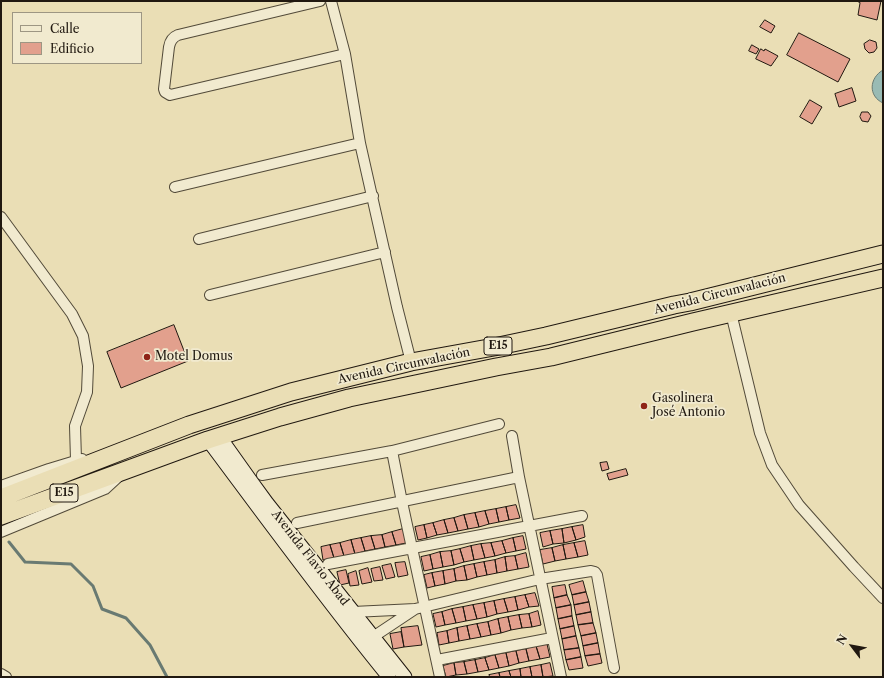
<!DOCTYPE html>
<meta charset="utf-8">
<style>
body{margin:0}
#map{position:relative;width:884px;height:678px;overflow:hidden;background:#eadeb5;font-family:"Libre Caslon Text",serif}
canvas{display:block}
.frame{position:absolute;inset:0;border:2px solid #201810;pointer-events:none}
.legend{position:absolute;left:12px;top:12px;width:130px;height:52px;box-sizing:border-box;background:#f1eacf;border:1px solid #9d9683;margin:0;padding:5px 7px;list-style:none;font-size:12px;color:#201810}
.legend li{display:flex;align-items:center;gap:8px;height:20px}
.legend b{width:20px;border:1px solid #9d9683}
.north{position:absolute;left:832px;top:626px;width:40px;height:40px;-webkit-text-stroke:3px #f1eacf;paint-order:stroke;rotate:302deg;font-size:11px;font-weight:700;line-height:16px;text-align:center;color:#201810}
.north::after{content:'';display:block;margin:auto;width:14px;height:18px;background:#201810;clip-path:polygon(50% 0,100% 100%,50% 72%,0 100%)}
</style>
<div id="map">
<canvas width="884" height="678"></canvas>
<div class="frame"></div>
<ul class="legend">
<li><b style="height:5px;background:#f1eacf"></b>Calle</li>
<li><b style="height:11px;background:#e2a08d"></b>Edificio</li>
</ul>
<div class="north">N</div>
</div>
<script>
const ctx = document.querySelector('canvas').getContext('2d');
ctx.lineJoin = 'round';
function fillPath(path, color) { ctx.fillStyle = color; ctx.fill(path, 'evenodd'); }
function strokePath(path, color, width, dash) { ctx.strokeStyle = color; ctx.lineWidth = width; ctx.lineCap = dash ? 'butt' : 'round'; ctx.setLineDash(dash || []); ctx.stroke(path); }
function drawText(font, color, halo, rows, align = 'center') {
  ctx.font = font + ' "Libre Caslon Text",serif'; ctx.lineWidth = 3.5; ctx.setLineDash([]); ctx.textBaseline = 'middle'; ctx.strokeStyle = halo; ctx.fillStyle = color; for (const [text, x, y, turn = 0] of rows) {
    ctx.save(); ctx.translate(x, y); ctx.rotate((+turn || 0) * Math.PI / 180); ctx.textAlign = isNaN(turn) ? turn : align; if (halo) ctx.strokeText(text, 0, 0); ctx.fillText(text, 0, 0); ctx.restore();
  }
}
const water = new Path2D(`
 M 883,70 L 883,103 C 868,96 869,78 883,70 Z`);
fillPath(water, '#99bbb4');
strokePath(water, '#697a72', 1);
strokePath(new Path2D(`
 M 9,542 L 25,562 L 71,564 L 93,586 L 102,609 L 126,618 L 150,645 L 167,677`), '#697a72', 3);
const building = new Path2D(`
 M 857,1 L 881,1 L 877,20 L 858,15 L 860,3 Z
 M 765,20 L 775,26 L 771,33 L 760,27 Z
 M 799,33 L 850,59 L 838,82 L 787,55 Z
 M 870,40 L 876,42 L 877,48 L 874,52 L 869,53 L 865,49 L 864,44 Z
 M 752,45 L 759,49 L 756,54 L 749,51 Z
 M 761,49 L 764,51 L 765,49 L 778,56 L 771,66 L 756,59 Z
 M 852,88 L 856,101 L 839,107 L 835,94 Z
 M 810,100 L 822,107 L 812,124 L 800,117 Z
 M 862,112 L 868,112 L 871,116 L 868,122 L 862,121 L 860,117 Z
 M 174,325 L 188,361 L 121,388 L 107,352 Z
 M 607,462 L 609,469 L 602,471 L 600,463 Z
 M 626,469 L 628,475 L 609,480 L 607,474 Z
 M 516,505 L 520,518 L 509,520 L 506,507 Z
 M 506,507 L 509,520 L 499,522 L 496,509 Z
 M 496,509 L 499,522 L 489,524 L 485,511 Z
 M 485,511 L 489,524 L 479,527 L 475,513 Z
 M 475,513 L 479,527 L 468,529 L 464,515 Z
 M 464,515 L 468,529 L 458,531 L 454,518 Z
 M 454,518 L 458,531 L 448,533 L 444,520 Z
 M 444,520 L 448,533 L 437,535 L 433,523 Z
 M 433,523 L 437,535 L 427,538 L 424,525 Z
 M 424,525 L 427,538 L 418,540 L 415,527 Z
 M 583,525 L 585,537 L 576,540 L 572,527 Z
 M 572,527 L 576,540 L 564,543 L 562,529 Z
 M 403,529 L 406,543 L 396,545 L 392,532 Z
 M 562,529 L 564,543 L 553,544 L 550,531 Z
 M 550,531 L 553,544 L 543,547 L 540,533 Z
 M 392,532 L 396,545 L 385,547 L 382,535 Z
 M 382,535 L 385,547 L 375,549 L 371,536 Z
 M 371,536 L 375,549 L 365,551 L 361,538 Z
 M 523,536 L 526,549 L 516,551 L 513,538 Z
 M 361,538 L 365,551 L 355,554 L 351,540 Z
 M 513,538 L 516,551 L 506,553 L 502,541 Z
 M 351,540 L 355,554 L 344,556 L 340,543 Z
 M 502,541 L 506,553 L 495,556 L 491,543 Z
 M 585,541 L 588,555 L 578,557 L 574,543 Z
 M 340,543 L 344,556 L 334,558 L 330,545 Z
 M 491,543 L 495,556 L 485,558 L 481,544 Z
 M 574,543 L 578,557 L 566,559 L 563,545 Z
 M 481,544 L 485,558 L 474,560 L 471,546 Z
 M 330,545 L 334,558 L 323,560 L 321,547 Z
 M 563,545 L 566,559 L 555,561 L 552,548 Z
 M 471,546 L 474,560 L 464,562 L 460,549 Z
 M 552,548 L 555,561 L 543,564 L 540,550 Z
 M 460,549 L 464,562 L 454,565 L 451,551 Z
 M 451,551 L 454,565 L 443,567 L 440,552 Z
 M 440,552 L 443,567 L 433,569 L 430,555 Z
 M 526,553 L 529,567 L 518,569 L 515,556 Z
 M 430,555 L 433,569 L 424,571 L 421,557 Z
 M 515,556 L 518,569 L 507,571 L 505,557 Z
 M 505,557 L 507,571 L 497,573 L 495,560 Z
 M 495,560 L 497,573 L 487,575 L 484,562 Z
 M 405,562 L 408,575 L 398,577 L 395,563 Z
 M 484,562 L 487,575 L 477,577 L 474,564 Z
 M 391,564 L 395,577 L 386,579 L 382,566 Z
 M 474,564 L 477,577 L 467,580 L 464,566 Z
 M 464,566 L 467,580 L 456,581 L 454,569 Z
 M 380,567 L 383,580 L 374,581 L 371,569 Z
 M 368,568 L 372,582 L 362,584 L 359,571 Z
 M 454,569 L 456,581 L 445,584 L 443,571 Z
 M 346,570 L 349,583 L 340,585 L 337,572 Z
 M 356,571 L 359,585 L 350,586 L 348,574 Z
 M 443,571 L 445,584 L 435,586 L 432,573 Z
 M 432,573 L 435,586 L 427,588 L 424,575 Z
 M 583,581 L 586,592 L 572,595 L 569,585 Z
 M 565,585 L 567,595 L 554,598 L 552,587 Z
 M 586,592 L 589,602 L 574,605 L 572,595 Z
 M 535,593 L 539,606 L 529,607 L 525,595 Z
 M 525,595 L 529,607 L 518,610 L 515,597 Z
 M 567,595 L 571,605 L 556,608 L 554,598 Z
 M 515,597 L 518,610 L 508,612 L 504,599 Z
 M 504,599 L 508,612 L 497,614 L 494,601 Z
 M 494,601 L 497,614 L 487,617 L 484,603 Z
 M 589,602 L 591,612 L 576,615 L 574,605 Z
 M 484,603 L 487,617 L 477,619 L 473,605 Z
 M 473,605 L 477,619 L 466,621 L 463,607 Z
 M 571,605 L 572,616 L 558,619 L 556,608 Z
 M 463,607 L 466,621 L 456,623 L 452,609 Z
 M 452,609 L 456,623 L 445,625 L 442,612 Z
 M 538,611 L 541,625 L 532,627 L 529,614 Z
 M 442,612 L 445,625 L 436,627 L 433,614 Z
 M 591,612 L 593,623 L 578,625 L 576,615 Z
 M 529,614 L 532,627 L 522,628 L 519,615 Z
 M 519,615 L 522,628 L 511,630 L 508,617 Z
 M 572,616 L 574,626 L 560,629 L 558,619 Z
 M 508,617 L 511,630 L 501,633 L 498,619 Z
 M 498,619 L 501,633 L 491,635 L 488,622 Z
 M 488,622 L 491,635 L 481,637 L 477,624 Z
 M 593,623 L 596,633 L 581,636 L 578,625 Z
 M 477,624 L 481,637 L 470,639 L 467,626 Z
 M 418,626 L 422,645 L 404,647 L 401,628 Z
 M 467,626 L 470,639 L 459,641 L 457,628 Z
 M 574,626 L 576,636 L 562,639 L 560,629 Z
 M 457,628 L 459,641 L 449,643 L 447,631 Z
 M 447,631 L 449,643 L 439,645 L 437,633 Z
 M 401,632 L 404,647 L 393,649 L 390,634 Z
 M 596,633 L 598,643 L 583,646 L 581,636 Z
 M 576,636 L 579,648 L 564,650 L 562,639 Z
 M 598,643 L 600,654 L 585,656 L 583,646 Z
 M 547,644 L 550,657 L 540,659 L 536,646 Z
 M 536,646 L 540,659 L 529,661 L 526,649 Z
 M 579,648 L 581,657 L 566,660 L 564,650 Z
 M 526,649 L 529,661 L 519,663 L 516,651 Z
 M 516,651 L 519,663 L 509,666 L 506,653 Z
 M 506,653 L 509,666 L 499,668 L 495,655 Z
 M 600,654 L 602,663 L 588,666 L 585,656 Z
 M 495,655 L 499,668 L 489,670 L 485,658 Z
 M 581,657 L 583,668 L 569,670 L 566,660 Z
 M 485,658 L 489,670 L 478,672 L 475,660 Z
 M 475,660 L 478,672 L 467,674 L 464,662 Z
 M 464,662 L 467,674 L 456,675 L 454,663 Z
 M 454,663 L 456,675 L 446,677 L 443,666 Z
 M 550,663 L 553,676 L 543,677 L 541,665 Z
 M 541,665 L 543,677 L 532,677 L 530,667 Z
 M 530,667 L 532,677 L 521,677 L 520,669 Z
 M 520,669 L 521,677 L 511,677 L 509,671 Z
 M 509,671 L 511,677 L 500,677 L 499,673 Z
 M 499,673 L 500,677 L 490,677 L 489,675 Z`);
fillPath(building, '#e2a08d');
strokePath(building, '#201810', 1);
const street = new Path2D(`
 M 320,1 L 178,35 C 173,37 170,41 169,47 L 164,89 L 165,92 L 170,95 L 345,54
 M 331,1 L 345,54 L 360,143 L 397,307 L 411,362
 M 175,187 L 360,143
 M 1,217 L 72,314 L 83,336 L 88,366 L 87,392 L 75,426 L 76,460
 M 199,239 L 373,196
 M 210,295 L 385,252
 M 731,313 L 760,433 L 772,465 L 799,505 L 854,567 L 883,598
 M 512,436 L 519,477 L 561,677
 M 392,451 L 402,502 L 440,677
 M 262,475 L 392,451 L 499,424
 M 1,486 L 49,469 L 82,459
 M 297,523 L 519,477
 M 1,532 L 105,489 L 118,477
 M 328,564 L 582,516
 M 350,614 L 353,612 L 415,609 L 540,579 L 591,571 L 595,572 L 597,575 L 614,668
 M 368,639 L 373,637 L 415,609
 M 437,660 L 552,638
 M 1,674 L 6,677`);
const secondary = new Path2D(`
 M 219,436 L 251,481 L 267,503 L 405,677
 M 208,440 C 267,519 326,600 389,677`);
const highway = new Path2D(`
 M 1,498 L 189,425 L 291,392 L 411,362 L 494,347 L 546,336 L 674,305 L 690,302 L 883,254
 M 1,516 L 208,440 L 280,417 L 349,398 L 496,367 L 551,357 L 693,322 L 883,278`);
strokePath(street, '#524a39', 12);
strokePath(secondary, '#201810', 15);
strokePath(highway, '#201810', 19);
strokePath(street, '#f1eacf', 10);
strokePath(secondary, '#f1eacf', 13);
strokePath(highway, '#eadeb5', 17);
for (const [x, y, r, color] of [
 [147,357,4,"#8f2418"],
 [644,406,4,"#8f2418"]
]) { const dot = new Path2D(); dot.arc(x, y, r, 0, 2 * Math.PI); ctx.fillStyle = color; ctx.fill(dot); strokePath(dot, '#f1eacf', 1.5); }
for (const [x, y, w] of [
 [498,346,28],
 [64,493,28]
]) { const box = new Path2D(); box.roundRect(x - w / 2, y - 9, w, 18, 3); ctx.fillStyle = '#f1eacf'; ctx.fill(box); strokePath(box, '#201810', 1); }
drawText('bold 11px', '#201810', null, [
 ["E15",498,346],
 ["E15",64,493]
]);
drawText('12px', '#201810', '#f1eacf', [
 ["Avenida Circunvalación",720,294,-14],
 ["Avenida Circunvalación",404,366,-12],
 ["Avenida Flavio Abad",310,558,52]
]);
drawText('12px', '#201810', '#f1eacf', [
 ["Motel Domus",155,357],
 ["Gasolinera",652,399],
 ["José Antonio",652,413]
], 'left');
</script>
